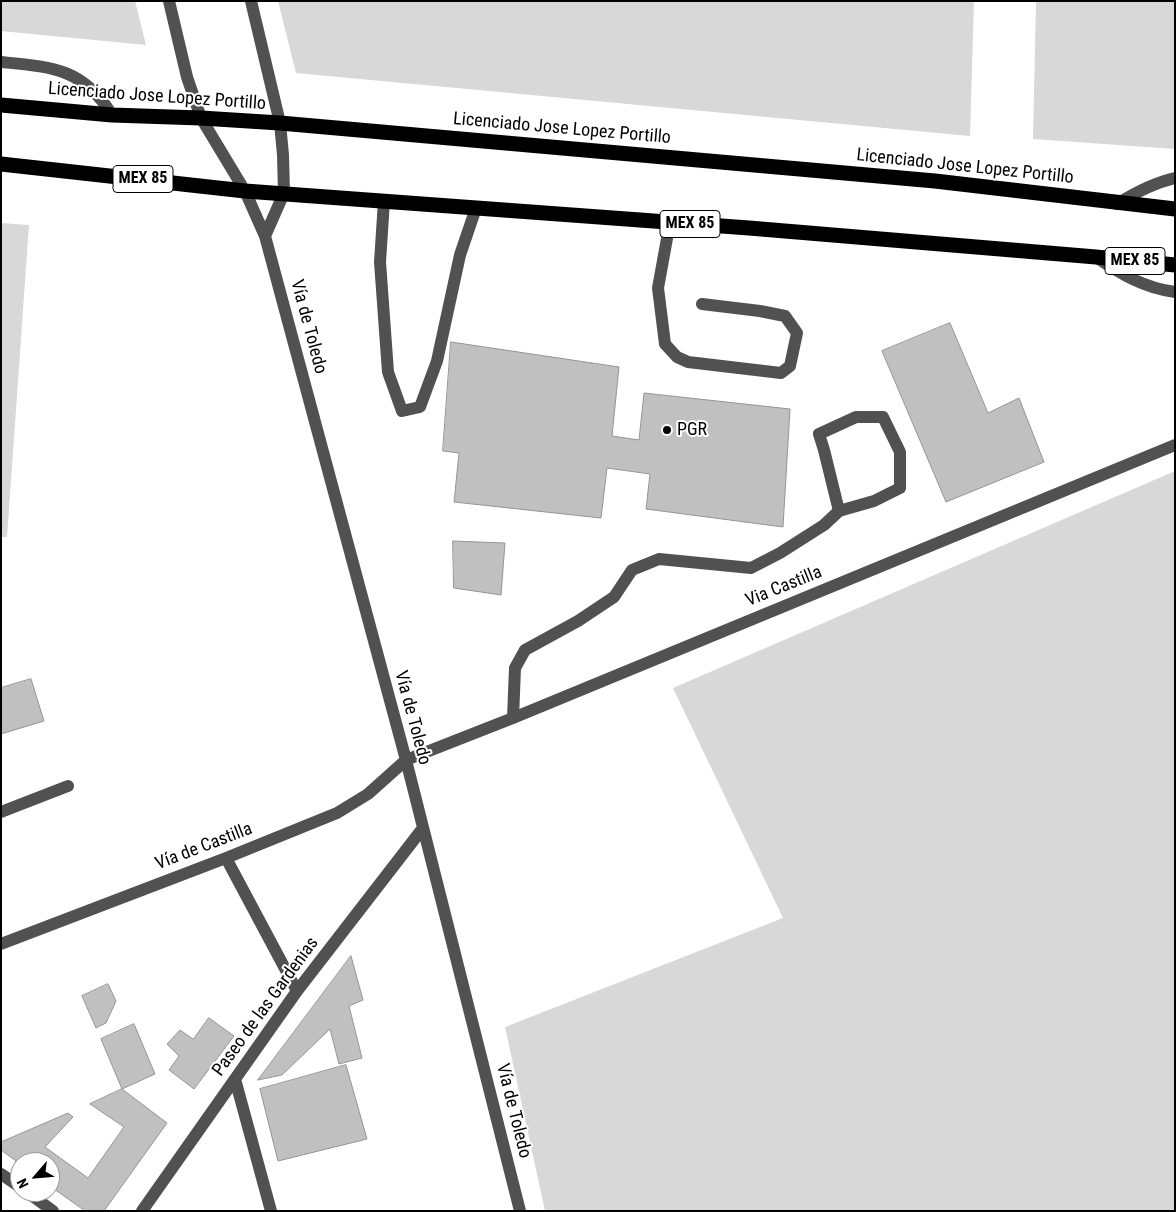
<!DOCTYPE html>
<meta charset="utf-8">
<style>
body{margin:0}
#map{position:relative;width:1176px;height:1212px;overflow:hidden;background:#fff;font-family:"Roboto Condensed",sans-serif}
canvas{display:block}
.frame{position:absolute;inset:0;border:2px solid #000;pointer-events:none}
.north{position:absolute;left:10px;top:1152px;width:50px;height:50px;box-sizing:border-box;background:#fff;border:1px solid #999;border-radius:50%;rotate:243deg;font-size:14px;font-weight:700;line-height:20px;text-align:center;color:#000}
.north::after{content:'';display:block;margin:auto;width:18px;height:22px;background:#000;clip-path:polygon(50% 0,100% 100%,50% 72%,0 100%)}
</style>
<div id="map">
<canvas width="1176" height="1212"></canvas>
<div class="frame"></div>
<div class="north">N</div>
</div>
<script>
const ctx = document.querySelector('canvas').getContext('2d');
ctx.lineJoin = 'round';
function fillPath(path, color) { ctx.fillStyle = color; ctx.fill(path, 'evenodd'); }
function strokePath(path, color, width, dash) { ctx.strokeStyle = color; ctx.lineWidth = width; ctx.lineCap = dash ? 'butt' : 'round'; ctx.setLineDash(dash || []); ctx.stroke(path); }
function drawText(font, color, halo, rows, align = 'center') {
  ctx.font = font + ' "Roboto Condensed",sans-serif'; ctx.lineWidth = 4; ctx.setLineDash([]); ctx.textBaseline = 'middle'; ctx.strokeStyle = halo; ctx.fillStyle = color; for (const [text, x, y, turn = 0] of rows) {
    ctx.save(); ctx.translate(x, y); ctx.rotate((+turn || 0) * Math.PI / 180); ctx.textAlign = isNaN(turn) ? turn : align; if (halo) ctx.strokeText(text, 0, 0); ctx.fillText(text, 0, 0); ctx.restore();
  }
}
fillPath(new Path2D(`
 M 1,1 L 135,1 L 146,45 L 1,31 Z
 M 278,1 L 974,1 L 970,136 L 296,73 Z
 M 1036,1 L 1175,1 L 1175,149 L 1033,139 Z
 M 1,223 L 29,225 L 7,537 L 1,537 Z
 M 1175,471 L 1175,1211 L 545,1211 L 505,1027 L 783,918 L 673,688 Z`), '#d8d8d8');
const building = new Path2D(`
 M 950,323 L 988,413 L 1019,398 L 1044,462 L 946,502 L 882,351 Z
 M 451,342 L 619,367 L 612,436 L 639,440 L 644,393 L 790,409 L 783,527 L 646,509 L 650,474 L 607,468 L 601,518 L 454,502 L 459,453 L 443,451 Z
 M 453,541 L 505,543 L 501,595 L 454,588 Z
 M 31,679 L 44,721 L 1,734 L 1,688 Z
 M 351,956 L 363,1000 L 349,1006 L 362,1058 L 339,1064 L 330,1029 L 282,1075 L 258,1080 Z
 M 108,984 L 116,1001 L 106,1023 L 96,1028 L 82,996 Z
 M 209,1018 L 234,1036 L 194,1089 L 169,1070 L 179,1056 L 167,1044 L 180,1030 L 193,1039 Z
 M 134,1024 L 155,1074 L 122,1089 L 101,1039 Z
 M 346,1065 L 367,1139 L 278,1161 L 260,1089 Z
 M 122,1089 L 167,1123 L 104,1211 L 85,1211 L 50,1186 L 50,1162 L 20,1162 L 20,1164 L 1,1150 L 1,1142 L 68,1113 L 73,1117 L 45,1147 L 88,1178 L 124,1127 L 90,1104 Z`);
fillPath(building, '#c0c0c0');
strokePath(building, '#959595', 1);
strokePath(new Path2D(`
 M 169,1 L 187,77 L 201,118 L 245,191 L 265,236 L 406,760 L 520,1211
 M 251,1 L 280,123 L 283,155 L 284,193 L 265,236
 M 1,62 C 52,67 83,68 112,115
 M 384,201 L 380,262 L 388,372 L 402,411 L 420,407 L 437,361 L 460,255 L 476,208
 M 1117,204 C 1136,192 1153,183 1175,178
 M 670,222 L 658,288 L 665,344 L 677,357 L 688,362 L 781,373 L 790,366 L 797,333 L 785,316 L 760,311 L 702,304
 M 1096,257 C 1121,274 1144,288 1175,292
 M 513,718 L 515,668 L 525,650 L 578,621 L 614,597 L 632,570 L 659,559 L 751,568 L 780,553 L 824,525 L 839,511 L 824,450 L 819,434 L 856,417 L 883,417 L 900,452 L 900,488 L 874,501 L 839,511
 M 1,812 L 68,786
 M 226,858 L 297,991
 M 1,944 L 226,858 L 337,813 L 368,794 L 406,760 L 513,718 L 1175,445
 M 235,1079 L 271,1211
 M 1,1174 L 20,1187
 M 27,1192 L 53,1211
 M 142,1211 L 297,991 L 423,828`), '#515151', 12);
strokePath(new Path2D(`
 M 1,105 L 112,115 L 201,118 L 280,123 L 935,181 L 1175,209
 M 1,164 L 245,191 L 749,228 L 1096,257 L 1175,265`), '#000', 15);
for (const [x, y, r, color] of [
 [667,430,5,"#000"]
]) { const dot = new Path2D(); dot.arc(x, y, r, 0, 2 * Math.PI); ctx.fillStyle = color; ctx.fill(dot); strokePath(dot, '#fff', 2); }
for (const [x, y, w] of [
 [143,179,60],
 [690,224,60],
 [1135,261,60]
]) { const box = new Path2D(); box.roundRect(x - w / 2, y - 13.5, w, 27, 4); ctx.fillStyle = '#fff'; ctx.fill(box); strokePath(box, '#000', 1); }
drawText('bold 16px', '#000', null, [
 ["MEX 85",143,179],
 ["MEX 85",690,224],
 ["MEX 85",1135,261]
]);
drawText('18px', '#000', '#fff', [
 ["Licenciado Jose Lopez Portillo",157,97,4],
 ["Licenciado Jose Lopez Portillo",562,129,5],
 ["Licenciado Jose Lopez Portillo",965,167,6],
 ["Vía de Toledo",308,327,75],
 ["Via Castilla",784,587,-22],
 ["Vía de Toledo",412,718,75],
 ["Vía de Castilla",204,847,-21],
 ["Paseo de las Gardenias",266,1007,-54],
 ["Vía de Toledo",513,1111,76]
]);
drawText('18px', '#000', '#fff', [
 ["PGR",677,430]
], 'left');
</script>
